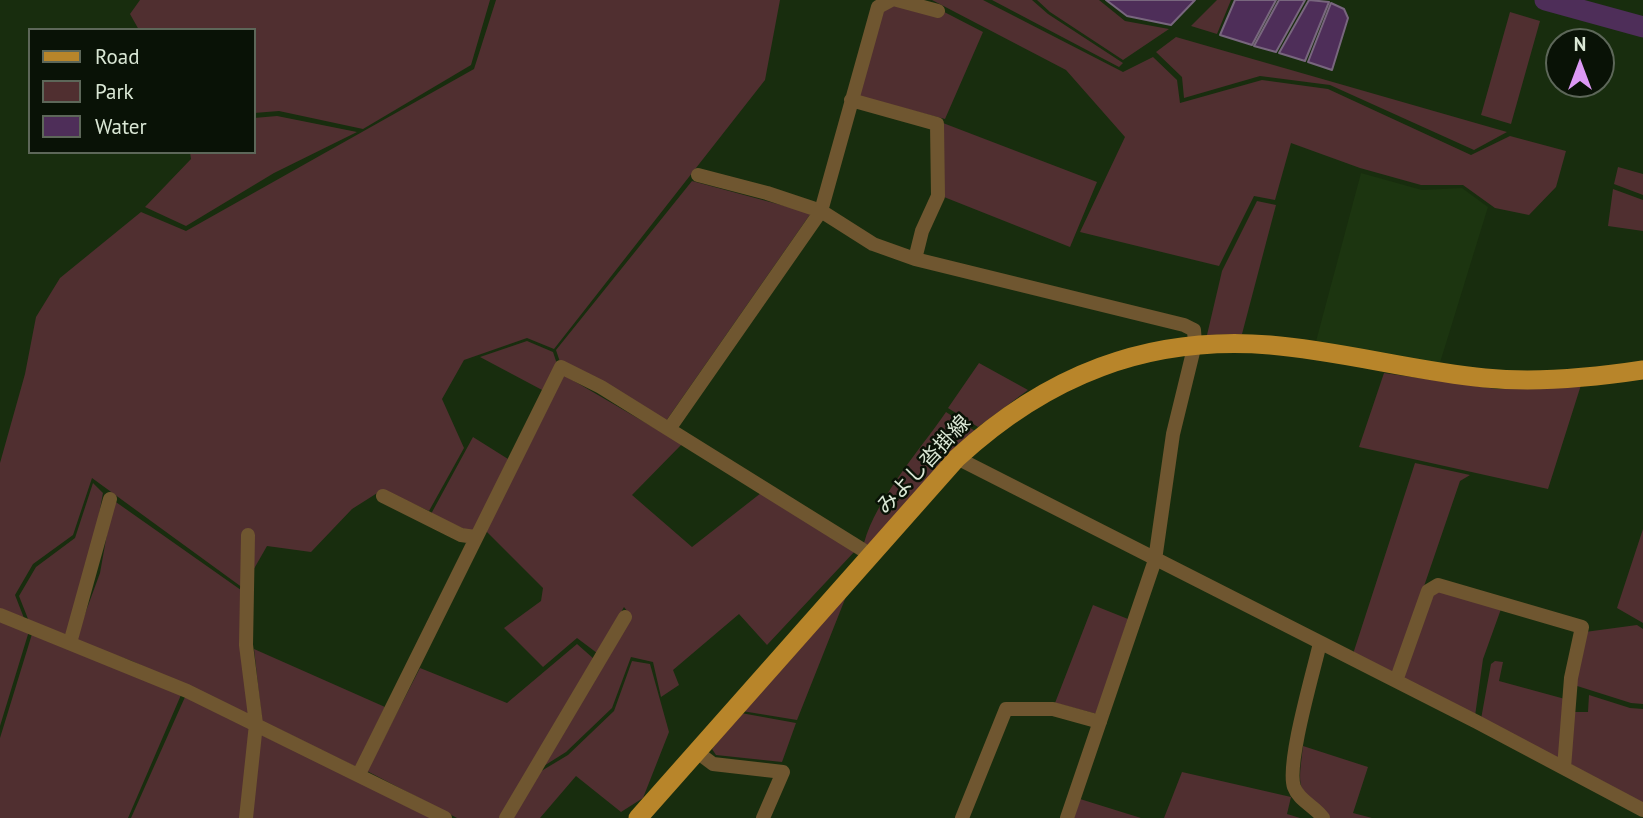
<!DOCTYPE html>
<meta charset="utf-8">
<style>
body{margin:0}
#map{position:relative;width:1643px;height:818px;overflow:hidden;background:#182d0e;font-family:"PT Sans",sans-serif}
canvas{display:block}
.legend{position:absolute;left:28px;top:28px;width:228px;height:126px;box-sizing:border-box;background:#091206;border:2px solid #5d6759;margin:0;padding:9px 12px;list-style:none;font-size:21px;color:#dae7d5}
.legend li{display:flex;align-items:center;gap:14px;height:35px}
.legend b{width:35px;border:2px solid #5d6759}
.north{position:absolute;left:1545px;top:28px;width:70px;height:70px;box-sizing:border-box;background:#091206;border:2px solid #5d6759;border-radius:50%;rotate:0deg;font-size:19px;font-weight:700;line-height:28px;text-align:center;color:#dae7d5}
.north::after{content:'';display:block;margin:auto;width:24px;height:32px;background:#dc99f4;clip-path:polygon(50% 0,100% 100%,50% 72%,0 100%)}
</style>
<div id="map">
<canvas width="1643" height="818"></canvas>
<ul class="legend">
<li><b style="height:9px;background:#b8852a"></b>Road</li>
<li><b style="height:19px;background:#502f30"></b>Park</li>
<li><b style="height:19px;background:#4e2e59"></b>Water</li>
</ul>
<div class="north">N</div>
</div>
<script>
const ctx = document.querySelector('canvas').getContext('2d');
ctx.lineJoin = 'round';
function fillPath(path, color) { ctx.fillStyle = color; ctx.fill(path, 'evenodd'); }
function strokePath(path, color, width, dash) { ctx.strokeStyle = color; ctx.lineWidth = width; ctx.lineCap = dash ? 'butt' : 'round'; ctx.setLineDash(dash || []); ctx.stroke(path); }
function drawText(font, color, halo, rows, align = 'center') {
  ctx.font = font + ' "PT Sans","Noto Sans JP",sans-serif'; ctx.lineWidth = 5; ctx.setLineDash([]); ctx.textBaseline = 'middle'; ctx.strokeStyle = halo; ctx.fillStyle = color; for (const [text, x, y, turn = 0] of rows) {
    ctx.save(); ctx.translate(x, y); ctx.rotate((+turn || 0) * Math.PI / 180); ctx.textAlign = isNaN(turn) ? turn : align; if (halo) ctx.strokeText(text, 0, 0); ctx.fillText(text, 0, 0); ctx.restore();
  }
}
fillPath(new Path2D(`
 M 1361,173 L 1422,190 L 1462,188 L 1488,207 L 1439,366 L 1315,345 Z`), '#1c3510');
fillPath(new Path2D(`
 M 140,0 L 490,0 L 471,65 L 363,129 L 279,111 L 254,113 L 254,30 L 139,30 L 130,14 Z
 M 496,0 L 780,0 L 765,80 L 554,349 L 527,338 L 464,360 L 442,399 L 464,448 L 429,511 L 382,490 L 352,509 L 311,552 L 267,546 L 243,588 L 92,478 L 73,535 L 33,564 L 15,595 L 29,631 L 0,726 L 0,463 L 25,374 L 36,317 L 60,278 L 141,212 L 186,231 L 474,69 Z
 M 898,0 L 921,0 L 983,32 L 945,119 L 857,96 L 883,9 Z
 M 932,0 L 983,0 L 1123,72 L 1153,57 L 1177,80 L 1180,103 L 1262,80 L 1328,89 L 1471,155 L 1510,136 L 1566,151 L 1556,187 L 1529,215 L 1495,208 L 1463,185 L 1421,185 L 1360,168 L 1291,143 L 1275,200 L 1254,196 L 1219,266 L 1080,232 L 1125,137 L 1066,70 Z
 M 992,0 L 1032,0 L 1048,14 L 1123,63 L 1119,67 Z
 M 1037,0 L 1099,0 L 1125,21 L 1169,29 L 1123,60 L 1050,12 Z
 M 1217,0 L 1231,0 L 1217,34 L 1191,26 Z
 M 1510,12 L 1540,21 L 1511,124 L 1481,115 Z
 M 1176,37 L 1507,132 L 1474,150 L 1330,85 L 1260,76 L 1184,98 L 1182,77 L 1156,52 Z
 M 277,116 L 357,132 L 274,173 L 186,226 L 145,207 L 191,159 L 190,152 L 254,152 L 254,118 Z
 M 943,123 L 1097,182 L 1070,247 L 944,197 Z
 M 1618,167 L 1643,174 L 1643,195 L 1614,184 Z
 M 692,181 L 811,213 L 666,421 L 560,362 L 556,350 Z
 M 1613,189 L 1643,200 L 1643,231 L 1608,226 Z
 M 1257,201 L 1276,205 L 1242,334 L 1207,335 L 1222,271 Z
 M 527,341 L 553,352 L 557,364 L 544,391 L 480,357 Z
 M 979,363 L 1028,390 L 978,427 L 948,408 Z
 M 1384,373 L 1497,389 L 1581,385 L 1548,489 L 1359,447 Z
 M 562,374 L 682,444 L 632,495 L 692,547 L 761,493 L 855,551 L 767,645 L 739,614 L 673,670 L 679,685 L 661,697 L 653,662 L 631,657 L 612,708 L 566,752 L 539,769 L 631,616 L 624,607 L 597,653 L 577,638 L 543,667 L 504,628 L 541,601 L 543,588 L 486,531 Z
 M 946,412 L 975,431 L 870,546 L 864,543 C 876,499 920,450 946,412 Z
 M 473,437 L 508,459 L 473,533 L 431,514 Z
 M 1415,463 L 1470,475 L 1460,481 L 1394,674 L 1353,654 Z
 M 93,483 L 103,493 L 92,552 L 67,637 L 30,624 L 19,596 L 36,567 L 75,538 Z
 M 113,500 L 248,595 L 252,719 L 132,661 L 75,641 L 100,573 Z
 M 1643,529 L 1643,623 L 1617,608 Z
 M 849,589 L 797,720 L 742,711 Z
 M 1439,590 L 1501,609 L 1483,659 L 1475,716 L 1401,678 L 1431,594 Z
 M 1093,605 L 1128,619 L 1097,714 L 1055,703 Z
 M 1637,625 L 1643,629 L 1643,704 L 1631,703 L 1574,685 L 1585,632 Z
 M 32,634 L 181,695 L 128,818 L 0,818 L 0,738 Z
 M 577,644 L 594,659 L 499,818 L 457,818 L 367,771 L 420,668 L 507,703 Z
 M 254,649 L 385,707 L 356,767 L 262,721 Z
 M 632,661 L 650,664 L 669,732 L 643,798 L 621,812 L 576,776 L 540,818 L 510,818 L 538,773 L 568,755 L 614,711 Z
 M 1495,661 L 1503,662 L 1499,681 L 1565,699 L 1560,761 L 1481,719 L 1491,664 Z
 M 1589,695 L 1630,708 L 1643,709 L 1643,803 L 1570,764 L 1574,712 L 1588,712 Z
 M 185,697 L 252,727 L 242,818 L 131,818 Z
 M 741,713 L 796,723 L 782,762 L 716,755 L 712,749 Z
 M 260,734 L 435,818 L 251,818 Z
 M 1303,746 L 1368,767 L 1353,813 L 1372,818 L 1328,818 C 1296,788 1298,789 1303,746 Z
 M 1182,772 L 1291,797 L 1287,814 L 1300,818 L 1164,818 Z
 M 1080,799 L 1141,818 L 1073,818 Z`), '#502f30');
const water = new Path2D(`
 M 1106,0 L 1195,0 L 1171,25 L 1127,16 Z
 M 1235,0 L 1276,0 L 1252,45 L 1220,35 Z
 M 1279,0 L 1305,0 L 1276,52 L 1254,46 Z
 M 1309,0 L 1329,2 L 1305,61 L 1279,53 Z
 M 1331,3 L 1344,9 L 1348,18 L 1332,70 L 1308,62 Z`);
fillPath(water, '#4e2e59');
strokePath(water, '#78667e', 2);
strokePath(new Path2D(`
 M 1545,0 L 1643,27`), '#4e2e59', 21);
strokePath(new Path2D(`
 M 897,0 L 938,11
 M 851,100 L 937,124 L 938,196 L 922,231 L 915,259
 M 698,175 L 767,193 L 821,211 L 873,244 L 915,259 L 1184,325 L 1194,330 L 1195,344 L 1173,434 L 1155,560 L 1067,818
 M 669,429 L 821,211 L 878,7 L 891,0
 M 957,458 L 1477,722 L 1643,810
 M 383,496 L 461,535 L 475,537
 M 0,615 L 187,691 L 445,818
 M 70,643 L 110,499
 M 1320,643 C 1314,670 1286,764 1294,787 C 1299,801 1315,806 1323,818
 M 1396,681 L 1428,591 L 1438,585 L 1582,627 L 1571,678 L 1564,768
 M 697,752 L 713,764 L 783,772 L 763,818
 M 359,774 L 561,367 L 601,387 L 871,555
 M 246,818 L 256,724 L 246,645 L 248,535
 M 506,818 L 625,617
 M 962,818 L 1006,709 L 1053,709 L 1100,722`), '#6f5630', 14);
strokePath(new Path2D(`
 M 638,818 L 957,458 C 1046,376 1147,335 1270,345 C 1342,351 1413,371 1485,378 C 1537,383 1591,378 1643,370`), '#b8852a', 19);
drawText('21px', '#dae7d5', '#091206', [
 ["みよし沓掛線",924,465,-47]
]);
</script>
